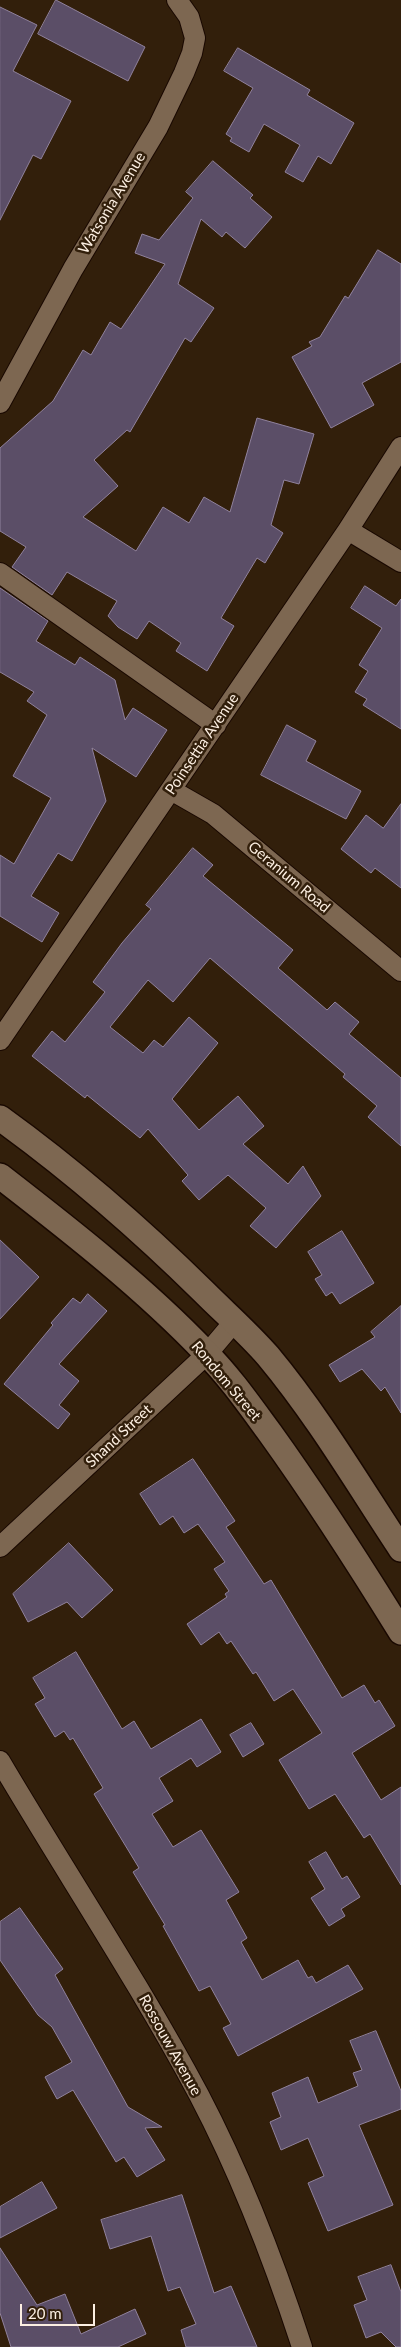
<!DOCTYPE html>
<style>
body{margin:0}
#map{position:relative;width:401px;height:2347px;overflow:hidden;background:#321f0b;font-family:Lato,sans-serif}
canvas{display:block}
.scale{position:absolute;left:20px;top:2304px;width:75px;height:22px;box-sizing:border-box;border:2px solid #fcefe2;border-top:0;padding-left:6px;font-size:15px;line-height:18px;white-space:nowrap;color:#fcefe2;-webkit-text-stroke:4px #321f0b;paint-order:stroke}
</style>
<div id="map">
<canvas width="401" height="2347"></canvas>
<div class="scale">20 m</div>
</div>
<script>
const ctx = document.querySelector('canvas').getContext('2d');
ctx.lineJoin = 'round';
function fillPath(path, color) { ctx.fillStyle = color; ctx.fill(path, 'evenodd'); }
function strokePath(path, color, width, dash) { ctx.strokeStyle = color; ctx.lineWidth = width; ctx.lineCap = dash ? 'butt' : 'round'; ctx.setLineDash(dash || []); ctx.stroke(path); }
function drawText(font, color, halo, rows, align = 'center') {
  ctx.font = font + ' Lato,sans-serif'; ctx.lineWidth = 5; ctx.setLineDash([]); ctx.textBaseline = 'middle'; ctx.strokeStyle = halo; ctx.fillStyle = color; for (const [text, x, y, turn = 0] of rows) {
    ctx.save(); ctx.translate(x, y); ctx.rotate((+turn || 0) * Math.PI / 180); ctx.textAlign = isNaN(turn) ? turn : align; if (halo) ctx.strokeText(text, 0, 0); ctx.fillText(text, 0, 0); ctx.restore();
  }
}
const building = new Path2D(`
 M 56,0 L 145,47 L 128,81 L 38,34 Z
 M 0,7 L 37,25 L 13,71 L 71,101 L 41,159 L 33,155 L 0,220 Z
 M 238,48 L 310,90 L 307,95 L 354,123 L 331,164 L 318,156 L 303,182 L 285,172 L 300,145 L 264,124 L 249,152 L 230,141 L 232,138 L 226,134 L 253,88 L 224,71 Z
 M 213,161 L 253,195 L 250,198 L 272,217 L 245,248 L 226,232 L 222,237 L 201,219 L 178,284 L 214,308 L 191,342 L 185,338 L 130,432 L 127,430 L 94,460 L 118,486 L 83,517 L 136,551 L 163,507 L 189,523 L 204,497 L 230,512 L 257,418 L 314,434 L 299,484 L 284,480 L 271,525 L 283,533 L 265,563 L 257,558 L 221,618 L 234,626 L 207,671 L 176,651 L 181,643 L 149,621 L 137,639 L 118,627 L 108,616 L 117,601 L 67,572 L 52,595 L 12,567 L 26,547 L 0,531 L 0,448 L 53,401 L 83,350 L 91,355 L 110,322 L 121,329 L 165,264 L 135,253 L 142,234 L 159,240 L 193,198 L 186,192 Z
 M 378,250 L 401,264 L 401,362 L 362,383 L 374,405 L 331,428 L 292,357 L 312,346 L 309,342 L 320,337 L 345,296 L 348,298 Z
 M 365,586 L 396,606 L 401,599 L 401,729 L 363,705 L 367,699 L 355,692 L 368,671 L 359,665 L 382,628 L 351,608 Z
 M 0,588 L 48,621 L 36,641 L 75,665 L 80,657 L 115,680 L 125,720 L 133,708 L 167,730 L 136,777 L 92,748 L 106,801 L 72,861 L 58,853 L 31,896 L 59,913 L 42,942 L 0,916 L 0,855 L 14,864 L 51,798 L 13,776 L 47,715 L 27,701 L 34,692 L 0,672 Z
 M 287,725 L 316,741 L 306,761 L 361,791 L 346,819 L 261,775 Z
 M 401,804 L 401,888 L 375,868 L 371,873 L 341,849 L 366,815 L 383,828 Z
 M 193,848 L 213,865 L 203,876 L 293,950 L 278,968 L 327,1010 L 335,1002 L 359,1022 L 349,1034 L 401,1078 L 401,1146 L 368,1117 L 377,1106 L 343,1077 L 345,1074 L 210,958 L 173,1002 L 148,980 L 110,1027 L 143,1053 L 154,1040 L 163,1047 L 189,1017 L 218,1043 L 172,1099 L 199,1130 L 238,1096 L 264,1126 L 243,1144 L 288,1184 L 303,1166 L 321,1196 L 276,1248 L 250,1226 L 266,1208 L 228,1175 L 199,1200 L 182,1181 L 188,1175 L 148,1129 L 140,1138 L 87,1095 L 85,1098 L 32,1056 L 52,1031 L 65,1042 L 105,992 L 93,982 L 122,943 L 151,909 L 146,905 Z
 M 342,1231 L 374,1283 L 340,1304 L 332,1292 L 326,1296 L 315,1279 L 322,1275 L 308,1252 Z
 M 0,1240 L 39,1277 L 0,1319 Z
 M 88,1294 L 107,1311 L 59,1364 L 79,1381 L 59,1405 L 70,1414 L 58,1429 L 4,1384 L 53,1325 L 51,1323 L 73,1298 L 80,1303 Z
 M 401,1306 L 401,1413 L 385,1387 L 381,1391 L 362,1369 L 340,1382 L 329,1365 L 375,1337 L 371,1332 Z
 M 193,1459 L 235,1521 L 226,1527 L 264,1584 L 271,1580 L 342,1698 L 364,1685 L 375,1703 L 379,1700 L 395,1726 L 352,1753 L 381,1800 L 401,1787 L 401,1885 L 370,1834 L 364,1838 L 335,1794 L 309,1809 L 279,1760 L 322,1733 L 293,1689 L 274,1701 L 256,1672 L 253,1674 L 231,1641 L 227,1644 L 219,1632 L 201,1645 L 187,1624 L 227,1597 L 225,1594 L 229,1591 L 214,1569 L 225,1562 L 198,1524 L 184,1533 L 173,1516 L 160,1525 L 140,1494 Z
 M 69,1543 L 113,1590 L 82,1618 L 67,1602 L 28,1622 L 13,1594 Z
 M 76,1652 L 122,1729 L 134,1721 L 151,1749 L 201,1719 L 221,1752 L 197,1767 L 191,1758 L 159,1778 L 173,1801 L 152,1814 L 173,1847 L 201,1830 L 239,1892 L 226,1900 L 247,1938 L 241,1942 L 262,1980 L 298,1960 L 308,1978 L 312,1976 L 316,1983 L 348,1965 L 363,1989 L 238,2056 L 223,2028 L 231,2024 L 210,1986 L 199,1991 L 163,1926 L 165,1925 L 133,1872 L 139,1868 L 94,1794 L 103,1788 L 73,1738 L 70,1740 L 64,1731 L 55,1737 L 35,1704 L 45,1698 L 33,1678 Z
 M 251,1723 L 264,1744 L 243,1757 L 230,1735 Z
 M 326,1852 L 342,1879 L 347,1876 L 360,1897 L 341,1909 L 345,1916 L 329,1926 L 311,1898 L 325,1889 L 309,1862 Z
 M 20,1908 L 63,1969 L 55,1975 L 128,2107 L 162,2127 L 145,2128 L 165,2160 L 137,2177 L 124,2157 L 116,2162 L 73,2090 L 57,2099 L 45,2077 L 72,2062 L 52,2027 L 38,2015 L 0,1960 L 0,1922 Z
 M 376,2031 L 401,2091 L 401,2109 L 359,2125 L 393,2205 L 328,2231 L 308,2183 L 324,2176 L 308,2138 L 281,2150 L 270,2122 L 281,2117 L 272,2093 L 308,2077 L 318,2103 L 358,2086 L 353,2073 L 362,2070 L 350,2041 Z
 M 42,2182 L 57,2208 L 0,2238 L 0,2207 Z
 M 182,2195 L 214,2293 L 231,2286 L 257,2347 L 186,2347 L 181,2330 L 196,2324 L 180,2287 L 168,2291 L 151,2236 L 110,2249 L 101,2220 Z
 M 0,2248 L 37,2305 L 65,2294 L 81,2334 L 135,2309 L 146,2334 L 118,2347 L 11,2347 L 0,2313 Z
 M 391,2265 L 401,2292 L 401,2347 L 396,2347 L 381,2332 L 366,2338 L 354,2305 L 367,2300 L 358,2277 Z`);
fillPath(building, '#5b4e67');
strokePath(building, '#90829d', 1);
const minor = new Path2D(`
 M 0,403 L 73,269 L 158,127 L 184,73 L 192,53 L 195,38 L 189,17 L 177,0
 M 348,530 L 401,562
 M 0,573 L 216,725
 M 171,790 L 213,814 L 401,971
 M 0,1040 L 348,530 L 401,447
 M 0,1547 L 207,1354 L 234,1322
 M 0,1761 C 66,1873 138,1981 199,2095 C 241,2175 274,2261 302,2347`);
const tertiary = new Path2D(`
 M 0,1118 C 72,1170 140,1229 204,1292 C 225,1313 248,1333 268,1356 C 318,1416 358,1484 401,1549
 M 0,1176 C 71,1231 144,1288 206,1353 C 230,1377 250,1406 270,1433 C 316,1497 359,1564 401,1632`);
strokePath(minor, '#190800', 22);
strokePath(tertiary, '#190800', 28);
strokePath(minor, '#7d6751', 20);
strokePath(tertiary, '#7d6751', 25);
drawText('15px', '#fcefe2', '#321f0b', [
 ["Watsonia Avenue",112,203,-59],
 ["Poinsettia Avenue",202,744,-56],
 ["Geranium Road",289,877,40],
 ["Rondom Street",226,1381,50],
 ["Shand Street",119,1436,-43],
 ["Rossouw Avenue",170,2045,61]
]);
</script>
